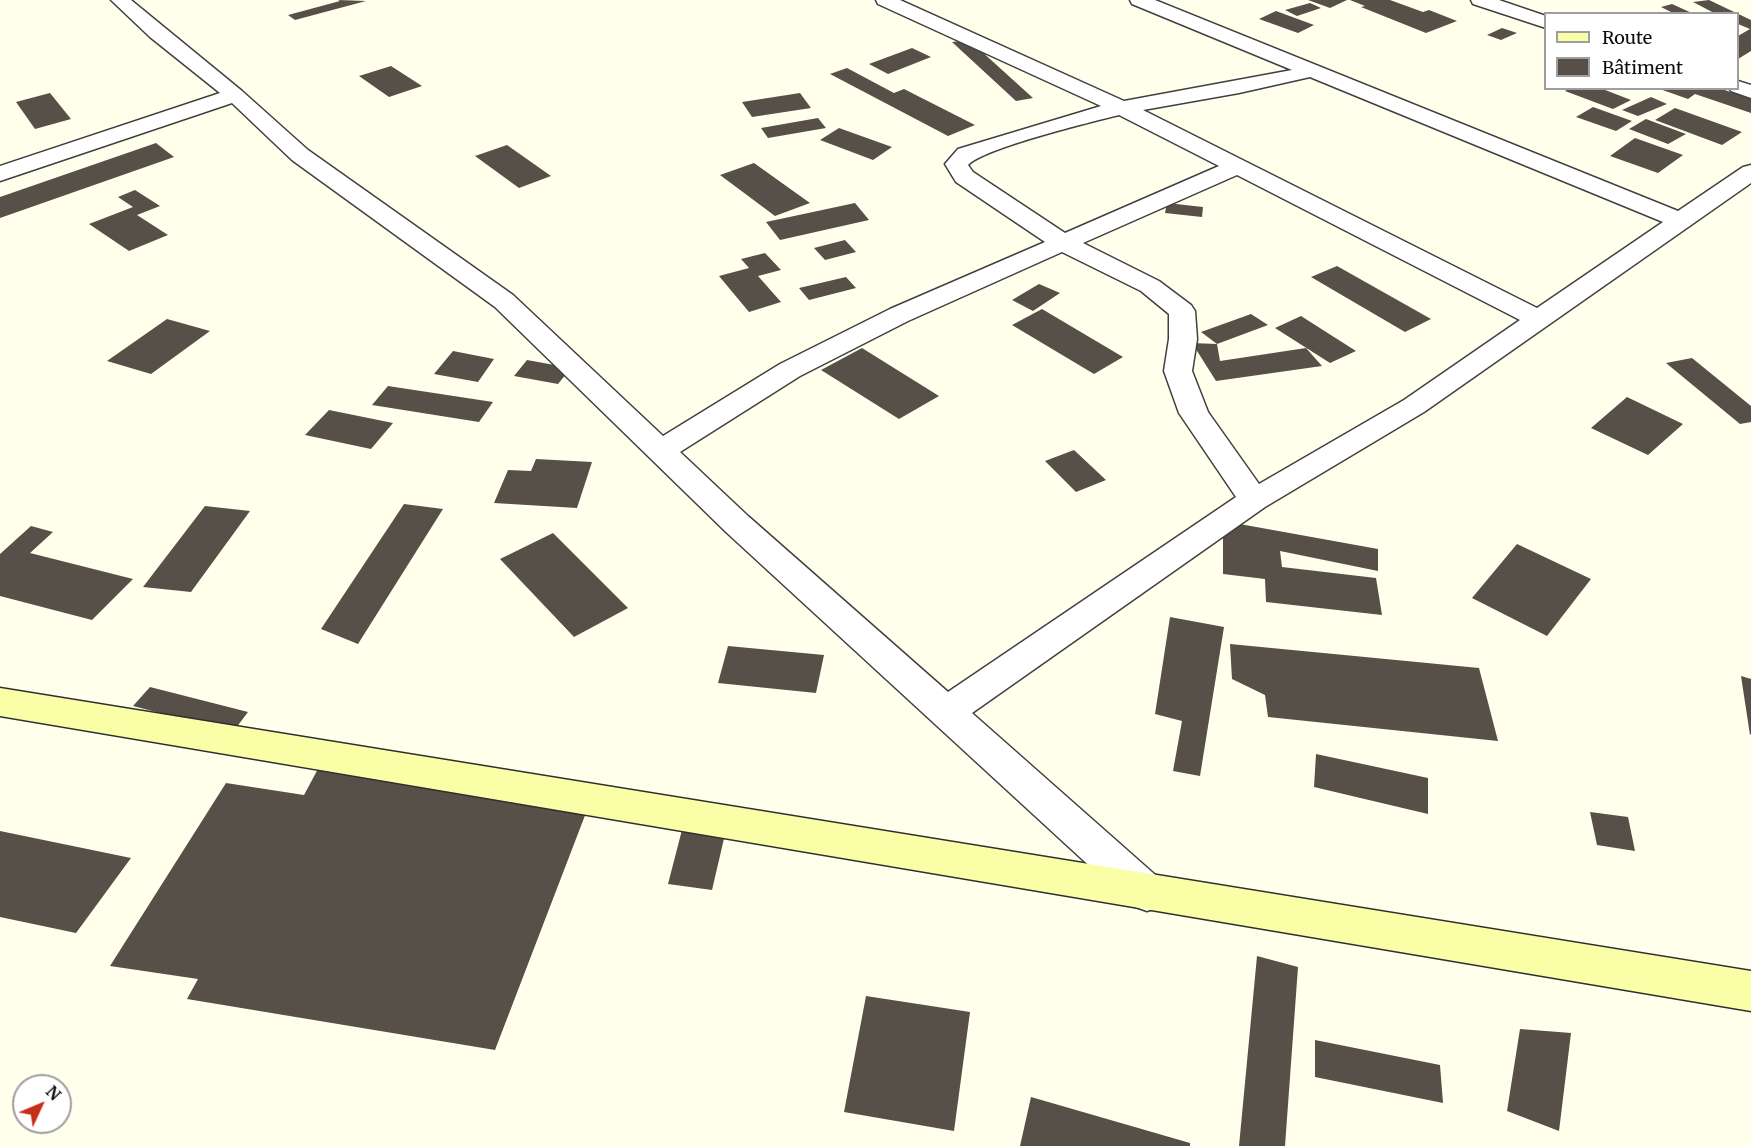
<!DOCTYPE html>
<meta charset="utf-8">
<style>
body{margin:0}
#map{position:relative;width:1751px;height:1146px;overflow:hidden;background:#ffffec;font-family:Merriweather,serif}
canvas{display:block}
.legend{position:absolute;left:1544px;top:12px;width:195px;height:78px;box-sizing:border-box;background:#fff;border:2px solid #9e9e9e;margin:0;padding:8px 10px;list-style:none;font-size:18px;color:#0d0d0d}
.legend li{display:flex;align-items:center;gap:12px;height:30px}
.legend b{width:30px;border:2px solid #9e9e9e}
.north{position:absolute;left:12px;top:1074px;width:60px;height:60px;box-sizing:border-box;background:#fff;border:2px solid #9e9e9e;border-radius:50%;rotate:46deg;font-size:16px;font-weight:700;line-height:24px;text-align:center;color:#0d0d0d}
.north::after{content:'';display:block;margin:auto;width:21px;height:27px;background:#c72f1a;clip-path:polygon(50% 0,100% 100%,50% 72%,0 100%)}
</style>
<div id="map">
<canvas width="1751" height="1146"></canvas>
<ul class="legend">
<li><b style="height:8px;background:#faffa7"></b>Route</li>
<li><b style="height:16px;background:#565048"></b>Bâtiment</li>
</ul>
<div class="north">N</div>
</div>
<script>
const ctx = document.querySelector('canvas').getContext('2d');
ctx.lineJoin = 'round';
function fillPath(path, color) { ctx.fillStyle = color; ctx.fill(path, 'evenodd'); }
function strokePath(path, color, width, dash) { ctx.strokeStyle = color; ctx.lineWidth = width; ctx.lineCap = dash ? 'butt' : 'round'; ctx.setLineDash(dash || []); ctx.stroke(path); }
fillPath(new Path2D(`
 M 338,0 L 366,1 L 295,20 L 288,15 L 340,1 Z
 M 1308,0 L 1347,0 L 1330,8 Z
 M 1350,0 L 1390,0 L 1423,12 L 1429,10 L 1457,21 L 1426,33 L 1361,7 L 1365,6 Z
 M 1709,0 L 1751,20 L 1751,51 L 1738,59 L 1738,36 L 1750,29 L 1738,24 L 1738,14 L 1716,14 L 1693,2 Z
 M 1310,3 L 1321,8 L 1297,16 L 1285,10 Z
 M 1672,4 L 1694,14 L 1675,14 L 1661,7 Z
 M 1276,11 L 1314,25 L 1298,33 L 1259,19 Z
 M 1502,28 L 1517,33 L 1501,40 L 1487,35 Z
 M 969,40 L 1033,98 L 1016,101 L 952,42 Z
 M 912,48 L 931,57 L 888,74 L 869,64 Z
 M 391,66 L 422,86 L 389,97 L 359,76 Z
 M 847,68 L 894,93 L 904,89 L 975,125 L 948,136 L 830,74 Z
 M 1570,88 L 1600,88 L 1631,100 L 1613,109 L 1565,91 Z
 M 1657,88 L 1719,88 L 1751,99 L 1751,113 L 1695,94 L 1688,99 Z
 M 50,93 L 71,119 L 35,129 L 16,102 Z
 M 800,93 L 811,108 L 752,117 L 742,102 Z
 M 1651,97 L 1667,104 L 1638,116 L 1622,110 Z
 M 1593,107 L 1632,121 L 1616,131 L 1576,117 Z
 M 1675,108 L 1742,132 L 1722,145 L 1655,120 Z
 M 818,118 L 826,128 L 768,138 L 761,128 Z
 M 1646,119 L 1686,134 L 1668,144 L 1629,129 Z
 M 839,128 L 892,147 L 873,160 L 820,140 Z
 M 1635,138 L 1683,155 L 1658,173 L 1610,156 Z
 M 156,143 L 174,157 L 0,218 L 0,197 Z
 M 507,145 L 551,176 L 519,188 L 475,156 Z
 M 754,163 L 810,203 L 775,216 L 720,175 Z
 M 135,190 L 160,206 L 137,215 L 168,235 L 129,251 L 89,224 L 133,207 L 118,197 Z
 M 855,203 L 869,220 L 780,240 L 766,222 Z
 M 1167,203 L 1203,207 L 1202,217 L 1165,213 Z
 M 845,240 L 856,252 L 825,260 L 814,248 Z
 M 765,253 L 781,270 L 758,276 L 781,302 L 749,312 L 719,276 L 749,268 L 741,259 Z
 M 1337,266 L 1431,319 L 1405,332 L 1311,277 Z
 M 846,277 L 856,288 L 809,300 L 799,288 Z
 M 1039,284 L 1060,293 L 1033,311 L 1012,300 Z
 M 1042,309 L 1123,357 L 1094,374 L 1012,325 Z
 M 1251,314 L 1268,325 L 1217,344 L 1201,332 Z
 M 1301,316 L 1356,351 L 1330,363 L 1275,328 Z
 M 167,319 L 210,331 L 151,374 L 107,361 Z
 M 1192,343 L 1217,344 L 1220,361 L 1306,348 L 1322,366 L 1216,381 Z
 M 862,348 L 939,396 L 899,419 L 821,370 Z
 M 453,351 L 494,359 L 478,382 L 434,374 Z
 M 1692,358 L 1751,406 L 1751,422 L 1740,424 L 1666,363 Z
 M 527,360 L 571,368 L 558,384 L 514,376 Z
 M 388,386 L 493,402 L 479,422 L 372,405 Z
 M 1627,397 L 1683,424 L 1648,455 L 1591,428 Z
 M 329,410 L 393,423 L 371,449 L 305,435 Z
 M 1074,450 L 1106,480 L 1076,492 L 1045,461 Z
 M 536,459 L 592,462 L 577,508 L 494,503 L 508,470 L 531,471 Z
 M 404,504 L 443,509 L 358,644 L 321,629 Z
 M 205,506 L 250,511 L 191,592 L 143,587 Z
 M 1223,521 L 1378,549 L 1378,571 L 1280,551 L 1282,567 L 1376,578 L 1382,615 L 1266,602 L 1265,579 L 1223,574 Z
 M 31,526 L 53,532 L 30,553 L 133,579 L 92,620 L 0,596 L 0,554 Z
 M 553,533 L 628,608 L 574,637 L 500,559 Z
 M 1517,544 L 1591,579 L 1547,636 L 1472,598 Z
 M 1170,617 L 1224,627 L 1200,776 L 1173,771 L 1182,721 L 1155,714 Z
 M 1230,644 L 1479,668 L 1498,741 L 1268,717 L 1265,695 L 1232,679 Z
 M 728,646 L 824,655 L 816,693 L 718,683 Z
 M 1741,676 L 1751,679 L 1751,734 L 1750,735 Z
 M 150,687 L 248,712 L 233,732 L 133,706 Z
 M 1316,754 L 1428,778 L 1428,814 L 1314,787 Z
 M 319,767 L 589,805 L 495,1050 L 187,999 L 198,979 L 110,966 L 226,783 L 304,795 Z
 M 1590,812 L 1628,817 L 1635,851 L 1597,845 Z
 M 683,826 L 726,830 L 712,890 L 668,884 Z
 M 0,831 L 131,858 L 76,933 L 0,917 Z
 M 1257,956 L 1298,967 L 1285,1146 L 1239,1146 Z
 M 866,996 L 970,1012 L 954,1131 L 844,1112 Z
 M 1520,1029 L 1571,1033 L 1559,1131 L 1507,1111 Z
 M 1315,1040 L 1440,1065 L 1443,1103 L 1315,1077 Z
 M 1031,1097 L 1190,1143 L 1190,1146 L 1020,1146 Z`), '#565048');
const minor = new Path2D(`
 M 111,0 L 131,0 L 242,91 L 308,150 L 513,295 L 663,436 L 780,364 L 890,309 L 1045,242 L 956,182 L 945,164 L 958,149 L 1101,106 L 878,4 L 876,0 L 900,0 L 1124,101 L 1292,70 L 1132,4 L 1130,0 L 1155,0 L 1678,211 L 1743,167 L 1751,165 L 1751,183 L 1424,412 L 1265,507 L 972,713 L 1161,880 L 1167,893 L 1161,906 L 1147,911 L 1133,906 L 726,532 L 495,307 L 292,160 L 232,103 L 0,181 L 0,166 L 220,93 L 150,37 ZM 1310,77 L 1663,222 L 1537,308 L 1143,110 L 1239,93 ZM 1119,115 L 1219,166 L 1065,233 L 973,172 L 968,165 C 984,148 1091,122 1119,115 ZM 1237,175 L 1520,320 L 1404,400 L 1259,484 L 1208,412 L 1192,371 L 1197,339 L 1195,311 L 1191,305 L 1159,281 L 1083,243 ZM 1062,252 L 1141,291 L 1169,314 L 1169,339 L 1164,371 L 1179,413 L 1236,497 L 948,692 L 748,516 L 680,452 L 800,376 L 908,321 Z
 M 1471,0 L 1499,0 L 1546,16 L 1546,28 L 1473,4 Z
 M 1738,81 L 1751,85 L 1751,98 L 1731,91 L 1729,88 L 1738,88 Z`);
const secondary = new Path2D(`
 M 0,688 L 1751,971 L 1751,1011 L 0,716 Z`);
strokePath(minor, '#404040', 3);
strokePath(secondary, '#2f2f2f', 3);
fillPath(minor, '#fff');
fillPath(secondary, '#faffa7');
</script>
